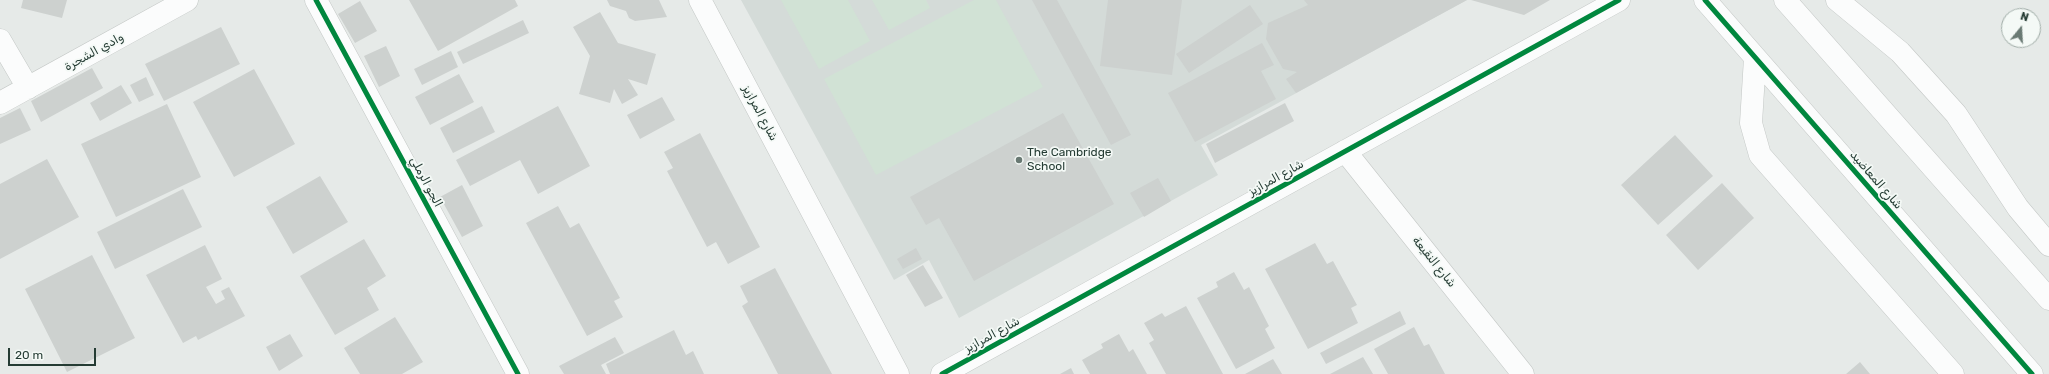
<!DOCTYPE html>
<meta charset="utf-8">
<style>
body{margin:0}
#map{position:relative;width:2049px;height:374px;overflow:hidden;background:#e6eae8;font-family:Rubik,sans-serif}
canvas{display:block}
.north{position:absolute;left:2001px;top:8px;width:40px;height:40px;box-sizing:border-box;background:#f4f9f6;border:1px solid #a1ada8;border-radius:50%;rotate:18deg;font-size:11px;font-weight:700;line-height:16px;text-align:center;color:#253c34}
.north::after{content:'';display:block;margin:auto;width:14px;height:18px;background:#697973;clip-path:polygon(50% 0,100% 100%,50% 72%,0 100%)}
.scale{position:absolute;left:8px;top:348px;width:88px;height:18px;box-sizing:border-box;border:2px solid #253c34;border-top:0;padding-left:5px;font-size:12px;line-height:14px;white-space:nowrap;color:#253c34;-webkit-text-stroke:3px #f4f9f6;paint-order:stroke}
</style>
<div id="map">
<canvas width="2049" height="374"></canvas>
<div class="north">N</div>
<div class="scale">20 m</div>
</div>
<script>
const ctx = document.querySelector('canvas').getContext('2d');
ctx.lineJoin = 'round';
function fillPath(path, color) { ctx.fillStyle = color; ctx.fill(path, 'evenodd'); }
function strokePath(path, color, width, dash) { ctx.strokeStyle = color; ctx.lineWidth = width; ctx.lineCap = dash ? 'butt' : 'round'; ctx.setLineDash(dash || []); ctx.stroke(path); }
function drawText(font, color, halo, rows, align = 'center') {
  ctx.font = font + ' Rubik,"Noto Naskh Arabic",sans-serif'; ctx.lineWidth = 3.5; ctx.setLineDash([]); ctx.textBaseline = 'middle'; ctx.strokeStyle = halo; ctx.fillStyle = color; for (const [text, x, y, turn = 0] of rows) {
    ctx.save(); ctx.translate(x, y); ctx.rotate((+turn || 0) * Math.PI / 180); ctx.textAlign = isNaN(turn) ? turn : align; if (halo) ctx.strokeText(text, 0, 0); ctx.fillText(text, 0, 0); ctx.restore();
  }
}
fillPath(new Path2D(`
 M 741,0 L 1467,0 L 1201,145 L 1218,175 L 959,318 L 929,260 L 894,280 Z`), '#d4dbd8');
fillPath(new Path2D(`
 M 781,0 L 848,0 L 870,41 L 819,69 Z
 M 872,0 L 926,0 L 930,8 L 889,30 Z
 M 974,0 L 996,0 L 1043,87 L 876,175 L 824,79 Z`), '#d1e2d5');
fillPath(new Path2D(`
 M 23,0 L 67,0 L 62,18 L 21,8 Z
 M 409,0 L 515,0 L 518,6 L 438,51 Z
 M 607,0 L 659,0 L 667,17 L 635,21 L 629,18 L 626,11 L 610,6 Z
 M 1032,0 L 1057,0 L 1131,135 L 1111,145 Z
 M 1108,0 L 1182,0 L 1172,75 L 1100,66 Z
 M 1304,0 L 1467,0 L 1296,93 L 1286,79 L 1297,72 L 1283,69 L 1266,39 L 1268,23 L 1308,5 Z
 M 1471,0 L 1550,0 L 1524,15 Z
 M 360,1 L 377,31 L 355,43 L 338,14 Z
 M 1250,5 L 1263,24 L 1189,73 L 1176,54 Z
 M 600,12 L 618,43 L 656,54 L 647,85 L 628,79 L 638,95 L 622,104 L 614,89 L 610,103 L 579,94 L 590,56 L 573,27 Z
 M 523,20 L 529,33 L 463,64 L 457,52 Z
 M 221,27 L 240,64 L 164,101 L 145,64 Z
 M 1262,43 L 1274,65 L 1261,71 L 1276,99 L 1195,142 L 1168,93 Z
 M 386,46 L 400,76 L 379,87 L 364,56 Z
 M 451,51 L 458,67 L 422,85 L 414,69 Z
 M 92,68 L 103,88 L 41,122 L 31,101 Z
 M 254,69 L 295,144 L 234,177 L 193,102 Z
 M 459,74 L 474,102 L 430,125 L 415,97 Z
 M 146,77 L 154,95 L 139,102 L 130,85 Z
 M 121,85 L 132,103 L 100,121 L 90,103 Z
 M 662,97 L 675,120 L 640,139 L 627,115 Z
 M 1285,103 L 1294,121 L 1215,163 L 1206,144 Z
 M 167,104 L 201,177 L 116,217 L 81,144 Z
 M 482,106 L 495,132 L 453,153 L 440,128 Z
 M 558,106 L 590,166 L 538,194 L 520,160 L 470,186 L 456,160 Z
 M 20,108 L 31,130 L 0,144 L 0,118 Z
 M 1063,113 L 1114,204 L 974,281 L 939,218 L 926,225 L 910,197 Z
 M 700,133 L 760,247 L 728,264 L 716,242 L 707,247 L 667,171 L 673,168 L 664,152 Z
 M 1675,135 L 1713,176 L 1658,225 L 1621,185 Z
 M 47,159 L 79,217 L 0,259 L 0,184 Z
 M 320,176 L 348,222 L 293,254 L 266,207 Z
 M 1158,178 L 1171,201 L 1144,217 L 1130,193 Z
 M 1722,183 L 1754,218 L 1698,270 L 1666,235 Z
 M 462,185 L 483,226 L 462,237 L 440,197 Z
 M 183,189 L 202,227 L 115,269 L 97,232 Z
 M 558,206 L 570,228 L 579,223 L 620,298 L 614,301 L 623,317 L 587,336 L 526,223 Z
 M 364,239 L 386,276 L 367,288 L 379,310 L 335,335 L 300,276 Z
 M 1315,243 L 1327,264 L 1333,261 L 1357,305 L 1351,308 L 1358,323 L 1308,349 L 1265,269 Z
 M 205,245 L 222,279 L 206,287 L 216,304 L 225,299 L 221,291 L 229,287 L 245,316 L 198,340 L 196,336 L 183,343 L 146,275 Z
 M 916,248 L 922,259 L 903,269 L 897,259 Z
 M 92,255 L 135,338 L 67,372 L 25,289 Z
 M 923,265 L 943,298 L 925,307 L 906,275 Z
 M 775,268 L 806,326 L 832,374 L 778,374 L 764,347 L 742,306 L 748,302 L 740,286 Z
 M 1234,272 L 1244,290 L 1249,287 L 1269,326 L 1265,329 L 1275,348 L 1236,369 L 1197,298 L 1218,287 L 1216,282 Z
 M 1186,306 L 1223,374 L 1166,374 L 1149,343 L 1154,340 L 1144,323 L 1162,313 L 1165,317 Z
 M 1400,311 L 1406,324 L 1326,364 L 1320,353 Z
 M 395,317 L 423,362 L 402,374 L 360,374 L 344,348 Z
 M 1414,327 L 1424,346 L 1429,344 L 1445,374 L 1388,374 L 1374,349 Z
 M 674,330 L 686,355 L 693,351 L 704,374 L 610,374 L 606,364 Z
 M 290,334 L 303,356 L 279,371 L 266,347 Z
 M 1119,334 L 1129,352 L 1133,349 L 1147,374 L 1090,374 L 1082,360 L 1103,348 L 1101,344 Z
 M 615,337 L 624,353 L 601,365 L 606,374 L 564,374 L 559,366 Z
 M 1363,357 L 1373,374 L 1330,374 Z
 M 1273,359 L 1282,374 L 1245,374 Z
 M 1860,362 L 1870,374 L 1846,374 Z
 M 1071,368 L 1074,374 L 1060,374 Z`), '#cdd1cf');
const minor = new Path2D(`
 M 316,0 L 518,374
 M 700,0 L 898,374
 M 1705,0 L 2032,374
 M 1785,0 L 2049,299
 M 1837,0 L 1900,52 L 1956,114 L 2018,208 L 2049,245
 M 0,40 L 28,88
 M 1755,58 L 1751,123 L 1760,155 L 1953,374
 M 0,103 L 187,0
 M 1345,151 L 1523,374
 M 942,374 L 1619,0`);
strokePath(minor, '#c3c7c5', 23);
strokePath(minor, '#fbfcfc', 22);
strokePath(new Path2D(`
 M 316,0 L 518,374
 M 1705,0 L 2032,374
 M 942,374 L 1619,0`), '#00873e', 5);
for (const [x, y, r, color] of [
 [1019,160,4,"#697973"]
]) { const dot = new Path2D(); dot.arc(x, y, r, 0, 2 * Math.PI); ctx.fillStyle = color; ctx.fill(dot); strokePath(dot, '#f4f9f6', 1.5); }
drawText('12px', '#253c34', '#f4f9f6', [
 ["وادي الشجرة",94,52,-29],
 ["شارع المرازيز",760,113,62],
 ["شارع المرازيز",1276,178,-29],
 ["شارع المعاضيد",1876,180,49],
 ["الجو الرملي",426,182,62],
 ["شارع النقيعة",1434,262,51],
 ["شارع المرازيز",992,335,-29]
]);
drawText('12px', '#253c34', '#f4f9f6', [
 ["The Cambridge",1027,153],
 ["School",1027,167]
], 'left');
</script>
